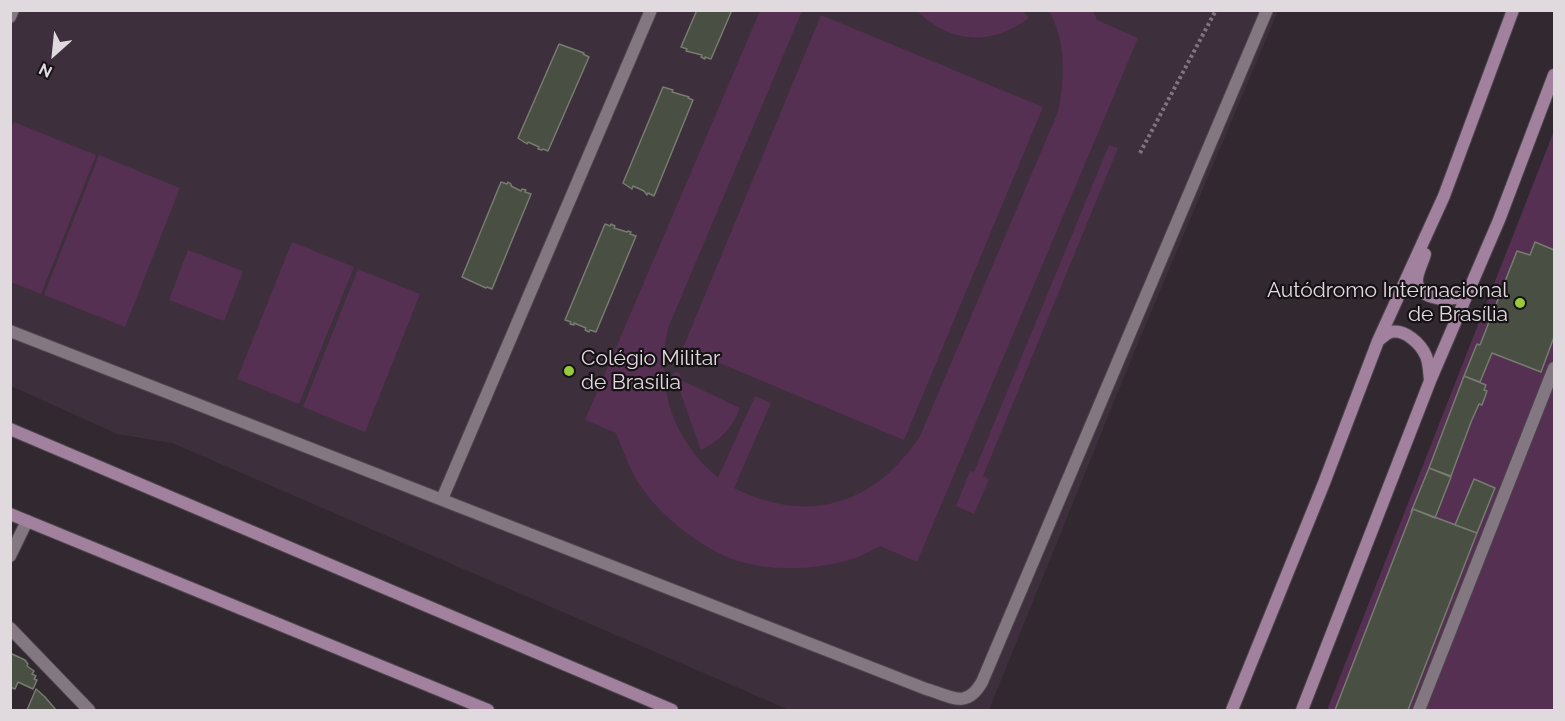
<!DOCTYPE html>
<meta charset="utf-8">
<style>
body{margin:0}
#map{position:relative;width:1565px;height:721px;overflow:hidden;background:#312830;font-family:Raleway,sans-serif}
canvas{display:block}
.frame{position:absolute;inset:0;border:12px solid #e0dadf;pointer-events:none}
.north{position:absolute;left:24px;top:24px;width:60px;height:60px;-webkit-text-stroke:4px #171216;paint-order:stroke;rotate:207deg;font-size:16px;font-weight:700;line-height:24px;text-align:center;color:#e0dadf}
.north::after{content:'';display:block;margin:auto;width:21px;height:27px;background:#e0dadf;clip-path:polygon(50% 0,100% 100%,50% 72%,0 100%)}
</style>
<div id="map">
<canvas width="1565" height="721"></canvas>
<div class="frame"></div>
<div class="north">N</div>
</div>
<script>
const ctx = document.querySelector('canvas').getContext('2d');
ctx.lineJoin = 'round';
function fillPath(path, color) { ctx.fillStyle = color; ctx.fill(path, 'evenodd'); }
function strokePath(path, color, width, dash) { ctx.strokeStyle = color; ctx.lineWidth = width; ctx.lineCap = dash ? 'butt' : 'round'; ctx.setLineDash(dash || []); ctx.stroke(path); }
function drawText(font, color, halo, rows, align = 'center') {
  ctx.font = font + ' Raleway,sans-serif'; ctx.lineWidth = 4.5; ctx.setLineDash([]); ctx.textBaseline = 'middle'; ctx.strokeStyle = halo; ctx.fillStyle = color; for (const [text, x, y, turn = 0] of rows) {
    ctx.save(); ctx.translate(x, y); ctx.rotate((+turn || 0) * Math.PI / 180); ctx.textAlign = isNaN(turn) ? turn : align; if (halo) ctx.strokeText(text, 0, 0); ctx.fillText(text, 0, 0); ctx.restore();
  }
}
fillPath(new Path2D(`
 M 11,11 L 1278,11 L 1133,355 L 989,710 L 789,710 L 172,443 L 117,434 L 11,386 Z`), '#3d2f3b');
fillPath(new Path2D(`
 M 760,11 L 802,11 L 668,328 C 655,386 672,439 718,478 L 755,396 L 771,403 L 734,488 C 808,525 875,505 920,436 L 1058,112 C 1065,79 1066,41 1049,11 L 1093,11 L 1097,20 L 1138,38 L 917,562 L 880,546 C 872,550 864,555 855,558 C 819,570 775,572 738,561 C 701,549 656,513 636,479 C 628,464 622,448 616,433 L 585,420 Z
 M 917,11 L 1023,11 L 1029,18 C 991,46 951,44 917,11 Z
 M 821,15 L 1043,107 L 904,440 L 683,348 Z
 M 14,122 L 96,155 L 41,294 L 11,282 L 10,131 Z
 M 1554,131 L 1554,710 L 1327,710 Z
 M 1109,145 L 1118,148 L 983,476 L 989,479 L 974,514 L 956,506 L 970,471 L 974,472 Z
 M 99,155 L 180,188 L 125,327 L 44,295 Z
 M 292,242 L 354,267 L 299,404 L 237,379 Z
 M 188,250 L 243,271 L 224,321 L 169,300 Z
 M 358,269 L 420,294 L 365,432 L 303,407 Z
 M 677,372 L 680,373 L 681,380 L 740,408 C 732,429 720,440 701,450 L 677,383 L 672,379 L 673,373 Z`), '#563052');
const building = new Path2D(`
 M 697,10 L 732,10 L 711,59 L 705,57 L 705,59 L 701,57 L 702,55 L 686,51 L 687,49 L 681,47 Z
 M 559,44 L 584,53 L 583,54 L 589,57 L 548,151 L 543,149 L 542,150 L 538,149 L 539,147 L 528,142 L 527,144 L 518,138 Z
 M 663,87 L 673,90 L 672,92 L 689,97 L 688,98 L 693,100 L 654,196 L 648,193 L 647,195 L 644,191 L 633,186 L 632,189 L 623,183 Z
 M 501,182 L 507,184 L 508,182 L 511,184 L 511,186 L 521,191 L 522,189 L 526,190 L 525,192 L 531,194 L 492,289 L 487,287 L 486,288 L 462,277 Z
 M 605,224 L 610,226 L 611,224 L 615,226 L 614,228 L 627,232 L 628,231 L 631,232 L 630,234 L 636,236 L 596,332 L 590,330 L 589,332 L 585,330 L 586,328 L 574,323 L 574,325 L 570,324 L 571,322 L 565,320 Z
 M 1535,242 L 1554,250 L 1554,337 L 1541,372 L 1492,353 L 1480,382 L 1464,376 L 1477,344 L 1480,345 L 1517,251 L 1530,255 Z
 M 1464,376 L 1486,385 L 1484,390 L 1487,391 L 1482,405 L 1479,404 L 1471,422 L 1451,476 L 1429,468 Z
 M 1429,468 L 1451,477 L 1435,518 L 1413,509 L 1411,512 Z
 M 1474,479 L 1495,488 L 1477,533 L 1455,525 Z
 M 1413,509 L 1477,533 L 1408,710 L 1335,710 Z
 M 10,653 L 25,660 L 28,664 L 27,666 L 34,671 L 32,674 L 36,676 L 34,679 L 37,680 L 33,689 L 18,682 L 15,689 L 10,687 Z
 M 36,689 L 45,697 L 56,710 L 27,710 Z`);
fillPath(building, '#4a4f44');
strokePath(building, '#767c70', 1.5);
const lane = new Path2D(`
 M 10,17 L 13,10
 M 10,331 L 926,689 C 951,696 966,710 982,682 L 1267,10
 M 442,499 L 651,10
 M 10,556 L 27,521
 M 10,628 L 89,710
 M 1419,710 L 1554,368`);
const secondary = new Path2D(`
 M 1425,254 C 1423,262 1416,274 1417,282 C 1418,297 1443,301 1454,298 C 1459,297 1464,295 1468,293
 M 1379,340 C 1383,337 1387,333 1391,332 C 1405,329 1421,344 1426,356 C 1429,363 1429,372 1430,380
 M 10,429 L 672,710
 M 10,514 L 488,710
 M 1232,710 L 1324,483 L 1378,341 L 1444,196 L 1513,10
 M 1302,710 L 1430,381 L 1499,220 L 1554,75`);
strokePath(lane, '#4d454c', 14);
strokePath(secondary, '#4d454c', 14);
strokePath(new Path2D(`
 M 1140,153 L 1216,10`), '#7e767d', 4, [3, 3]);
strokePath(lane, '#837882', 12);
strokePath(secondary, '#a2819f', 12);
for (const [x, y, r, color] of [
 [1520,303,6,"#97cc39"],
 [569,371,6,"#97cc39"]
]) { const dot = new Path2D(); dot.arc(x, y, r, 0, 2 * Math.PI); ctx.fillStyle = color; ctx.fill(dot); strokePath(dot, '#171216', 2); }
drawText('21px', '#e0dadf', '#171216', [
 ["Autódromo Internacional",1508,291],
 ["de Brasília",1508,315],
 ["Colégio Militar",581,359,"left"],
 ["de Brasília",581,383,"left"]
], 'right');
</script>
